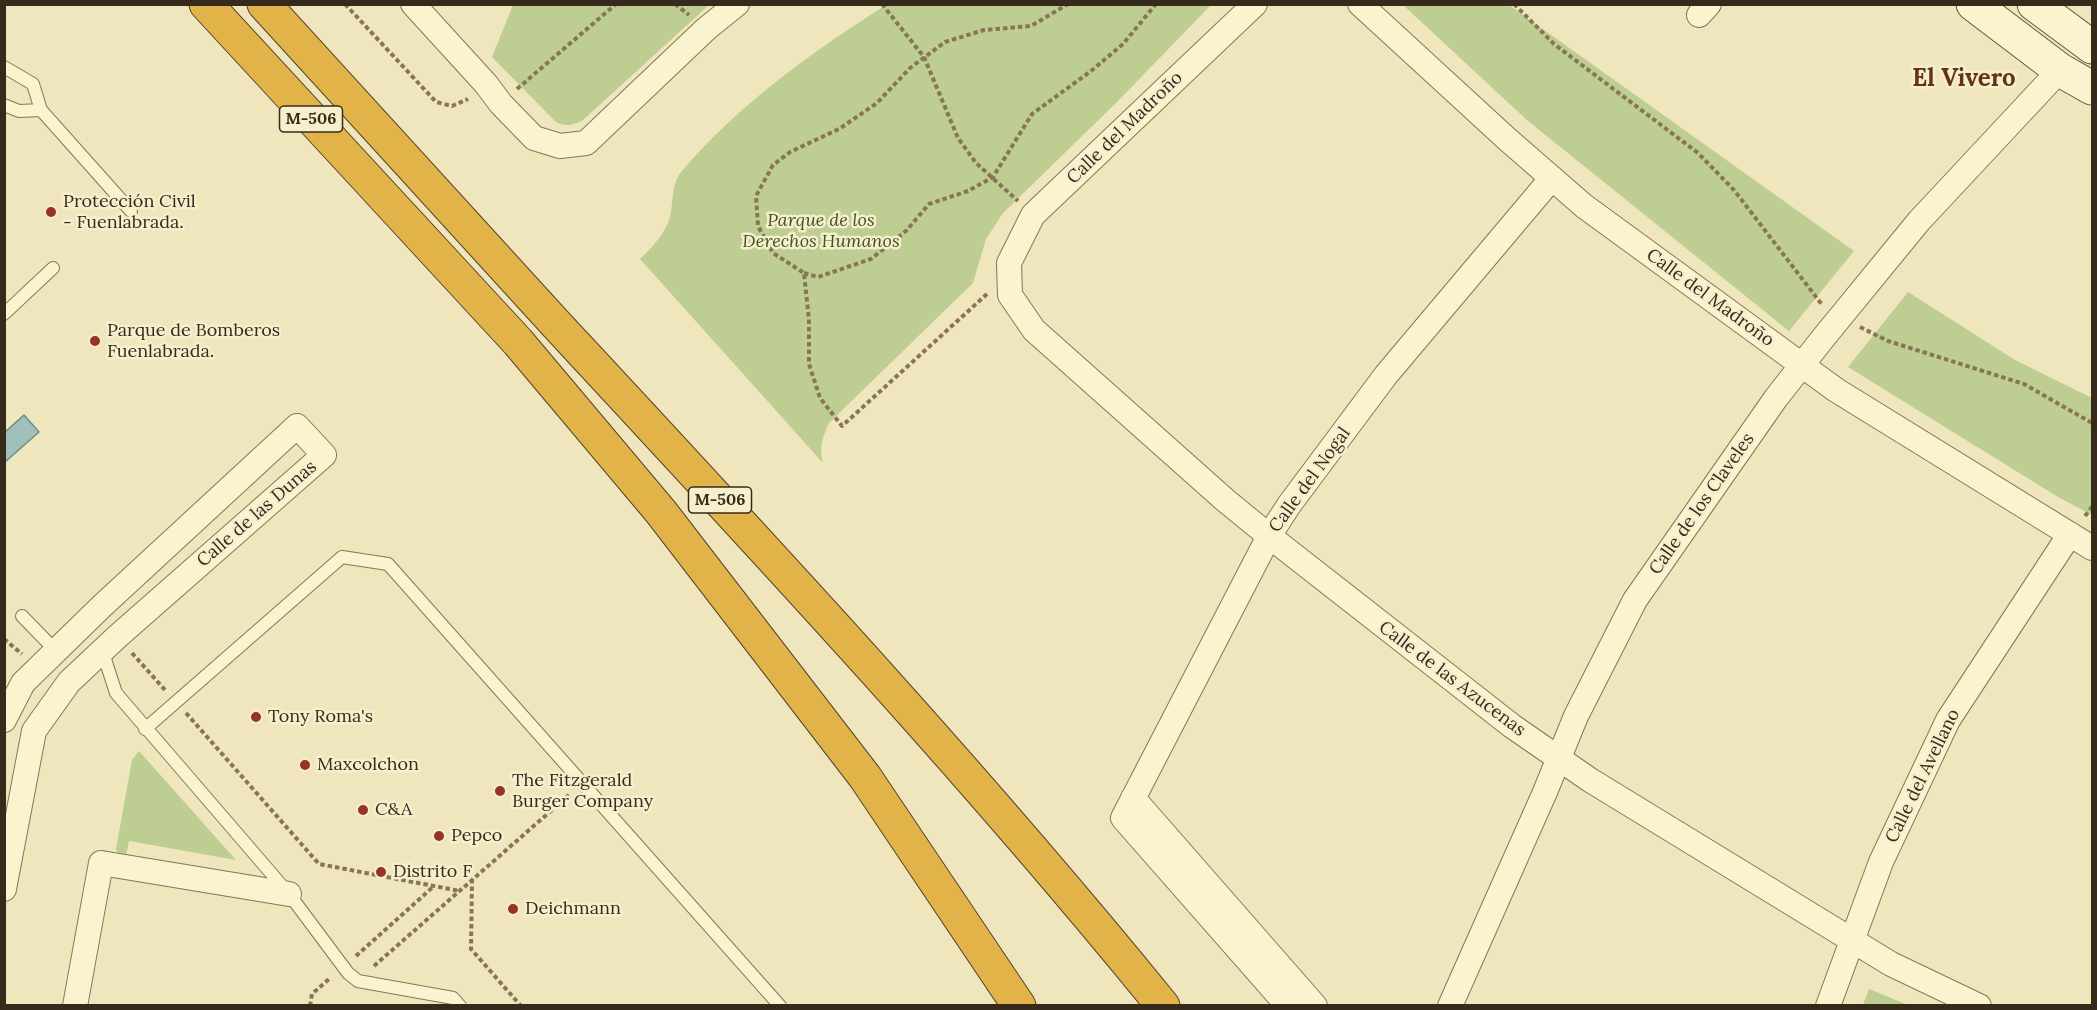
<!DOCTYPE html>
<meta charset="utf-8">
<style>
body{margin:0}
#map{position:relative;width:2097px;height:1010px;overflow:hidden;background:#efe6bd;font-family:Lora,serif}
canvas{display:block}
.frame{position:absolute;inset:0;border:6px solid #362b1b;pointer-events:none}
</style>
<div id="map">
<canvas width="2097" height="1010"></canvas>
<div class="frame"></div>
</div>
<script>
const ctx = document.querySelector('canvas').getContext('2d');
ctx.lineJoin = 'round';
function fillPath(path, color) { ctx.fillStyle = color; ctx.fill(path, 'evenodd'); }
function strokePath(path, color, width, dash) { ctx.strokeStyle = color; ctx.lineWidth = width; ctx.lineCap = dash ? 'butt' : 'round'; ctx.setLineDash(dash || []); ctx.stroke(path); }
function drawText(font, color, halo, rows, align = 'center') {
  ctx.font = font + ' Lora,serif'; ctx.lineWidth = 5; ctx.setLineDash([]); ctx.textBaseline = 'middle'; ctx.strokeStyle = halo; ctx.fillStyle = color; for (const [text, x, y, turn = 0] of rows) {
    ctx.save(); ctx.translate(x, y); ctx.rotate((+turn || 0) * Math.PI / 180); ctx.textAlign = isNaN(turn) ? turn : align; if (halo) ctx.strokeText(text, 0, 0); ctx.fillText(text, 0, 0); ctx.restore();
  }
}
fillPath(new Path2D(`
 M 513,5 L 513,4 L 709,5 L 582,121 C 572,125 566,127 556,122 L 492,57 Z
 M 886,5 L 1211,5 L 1116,103 L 1003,213 L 986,239 L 973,283 L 829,423 C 822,438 819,448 823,463 L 640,259 C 650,249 662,237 668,223 C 675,206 669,186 682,171 C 739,104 812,52 886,5 Z
 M 1403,5 L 1509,5 L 1854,251 L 1789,331 L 1528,121 Z
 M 1908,292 L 2015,360 L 2092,398 L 2092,515 L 2058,497 L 1848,367 Z
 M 139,751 L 236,860 L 129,841 L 126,856 L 119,855 L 116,849 L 132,760 Z
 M 1869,989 L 1908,1005 L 1863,1005 Z`), '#becd91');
const water = new Path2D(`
 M 24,415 L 39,432 L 5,462 L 5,432 Z`);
fillPath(water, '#a1c0bb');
strokePath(water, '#688d89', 1.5);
const lane = new Path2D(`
 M 4,67 L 33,84 L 41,110 L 131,211
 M 4,105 L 19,111 L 41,110
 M 4,314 L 53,268
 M 22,616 L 56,651
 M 102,650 L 116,693 L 289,894 L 348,973 L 358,981 L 453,998 L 460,1006
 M 145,729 L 342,557 L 388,564 L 780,1006`);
const street = new Path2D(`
 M 413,4 L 486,84 L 501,104 L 534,138 L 560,146 L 586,143 L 706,29 L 737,4
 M 1255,4 L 1033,215 L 1009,263 L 1010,295 L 1034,330 L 1225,500 L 1269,536 L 1512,726 L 1590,780 L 1891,964 L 1979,1006
 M 1360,4 L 1507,139 L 1584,206 L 1836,390 L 2092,548
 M 1699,15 L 1709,4
 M 4,720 L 23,683 L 102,606 L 297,426 L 324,455 L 118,636 L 69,682 L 34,731 L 4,889
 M 1133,798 L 1315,1006
 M 75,1006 L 101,863 L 289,894
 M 1288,1006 L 1123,818 L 1269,536 L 1289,505 L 1386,375 L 1552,178
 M 1450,1006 L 1545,792 L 1576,716 L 1635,600 L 1776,398 L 1824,337 L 1919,221 L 2060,70
 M 1828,1006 L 1881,862 L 1948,720 L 2070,534`);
const secondary = new Path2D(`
 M 1973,4 L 2060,70 L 2092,88
 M 2034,4 L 2092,47`);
const highway = new Path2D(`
 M 206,4 L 518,342 L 661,512 L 865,777 L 1019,1006
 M 264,4 C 361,111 458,218 556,324 C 763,547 971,770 1163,1006`);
strokePath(lane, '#877656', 14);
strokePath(street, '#877656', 26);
strokePath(secondary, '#685739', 35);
strokePath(highway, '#54432b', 35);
strokePath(new Path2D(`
 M 345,4 L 436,102 L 452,106 L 468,99
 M 675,4 L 689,15
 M 882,4 L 924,57 L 958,138 L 976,163 L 1018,201
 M 1514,4 L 1554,44 L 1698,153 L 1734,190 L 1823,306
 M 517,89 L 616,4
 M 804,273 L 818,277 L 871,259 L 906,231 L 929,204 L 968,191 L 993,177 L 1032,114 L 1091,71 L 1123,44 L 1156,4
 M 987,294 L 842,426 L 820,398 L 809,364 L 809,320 L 804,273 L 773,253 L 758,226 L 756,196 L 773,165 L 790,152 L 839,129 L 877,103 L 910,68 L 945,42 L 984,30 L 1031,26 L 1068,4
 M 1860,327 L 1888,341 L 2024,384 L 2092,423
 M 2085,516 L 2092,507
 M 4,639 L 22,654
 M 132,653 L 165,690
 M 186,713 L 319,864 L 460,891
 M 472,879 L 471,949 L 521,1006
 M 356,956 L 434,886
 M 374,966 L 569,795
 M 310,1006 L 312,994 L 330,978`), '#877656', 4, [4.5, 3]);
strokePath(lane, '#faf3d0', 12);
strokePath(street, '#faf3d0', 24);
strokePath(secondary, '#faf3d0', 33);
strokePath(highway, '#e2b349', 33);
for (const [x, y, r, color] of [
 [51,212,6,"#983224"],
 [95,341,6,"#983224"],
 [256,717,6,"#983224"],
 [305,765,6,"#983224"],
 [500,791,6,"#983224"],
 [363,810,6,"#983224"],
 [439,836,6,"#983224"],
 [381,872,6,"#983224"],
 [513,909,6,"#983224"]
]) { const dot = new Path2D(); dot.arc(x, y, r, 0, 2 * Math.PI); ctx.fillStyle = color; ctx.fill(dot); strokePath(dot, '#f6efcd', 2); }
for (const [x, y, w] of [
 [311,119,63],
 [720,500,63]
]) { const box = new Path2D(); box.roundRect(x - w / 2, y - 13, w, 26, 4.5); ctx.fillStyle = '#f6efcd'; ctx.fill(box); strokePath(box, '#362b1b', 1.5); }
drawText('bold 16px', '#362b1b', null, [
 ["M-506",311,119],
 ["M-506",720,500]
]);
drawText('18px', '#362b1b', '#f6efcd', [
 ["Calle del Madroño",1125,128,-44],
 ["Calle del Madroño",1710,298,36],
 ["Calle del Nogal",1310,480,-54],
 ["Calle de los Claveles",1702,504,-55],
 ["Calle de las Dunas",257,514,-41],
 ["Calle de las Azucenas",1452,679,37],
 ["Calle del Avellano",1923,776,-64]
]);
drawText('18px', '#362b1b', '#f6efcd', [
 ["Protección Civil",63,202],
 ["- Fuenlabrada.",63,223],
 ["Parque de Bomberos",107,331],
 ["Fuenlabrada.",107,352],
 ["Tony Roma's",268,717],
 ["Maxcolchon",317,765],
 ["The Fitzgerald",512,781],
 ["Burger Company",512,802],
 ["C&A",375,810],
 ["Pepco",451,836],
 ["Distrito F",393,872],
 ["Deichmann",525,909]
], 'left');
drawText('italic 18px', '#405321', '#f6efcd', [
 ["Parque de los",821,221],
 ["Derechos Humanos",821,242]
]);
drawText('bold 24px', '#633219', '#f6efcd', [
 ["El Vivero",1964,79]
]);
</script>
